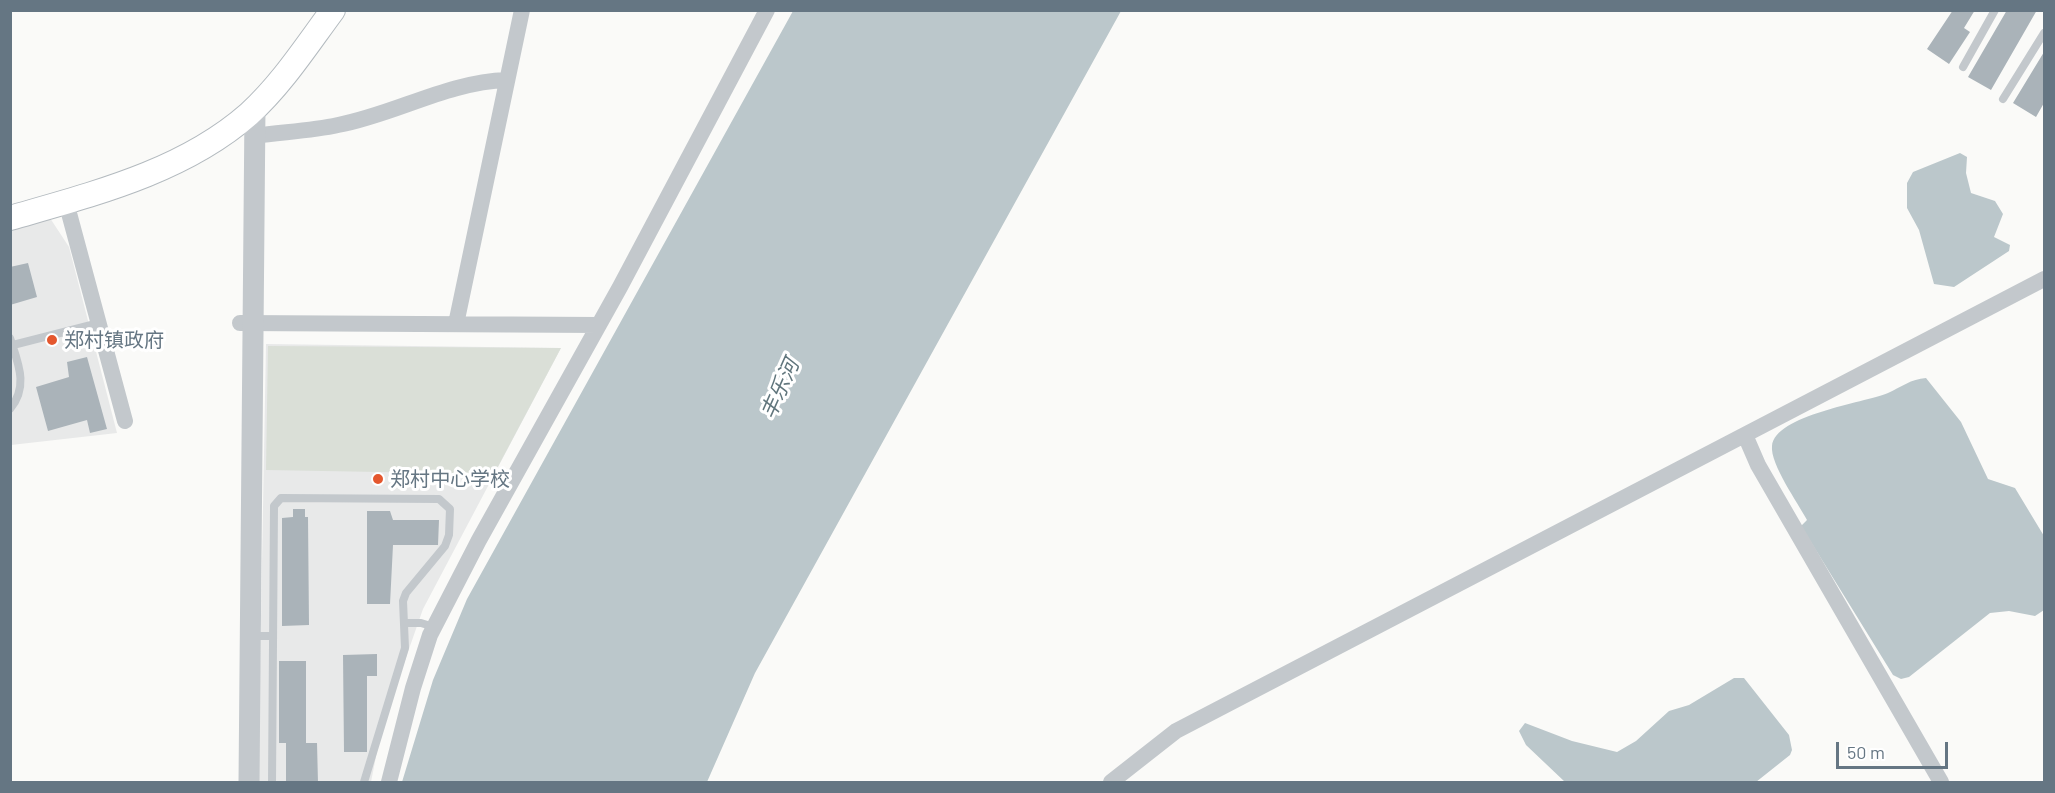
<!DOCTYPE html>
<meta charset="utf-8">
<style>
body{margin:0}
#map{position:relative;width:2055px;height:793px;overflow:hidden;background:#fafaf8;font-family:Barlow,sans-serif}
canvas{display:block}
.frame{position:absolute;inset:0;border:12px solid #657683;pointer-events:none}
.scale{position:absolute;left:1836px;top:742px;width:112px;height:27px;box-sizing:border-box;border:3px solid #657683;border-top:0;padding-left:8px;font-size:18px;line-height:21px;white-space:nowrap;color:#657683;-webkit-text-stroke:4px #fff;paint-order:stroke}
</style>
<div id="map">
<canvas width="2055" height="793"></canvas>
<div class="frame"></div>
<div class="scale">50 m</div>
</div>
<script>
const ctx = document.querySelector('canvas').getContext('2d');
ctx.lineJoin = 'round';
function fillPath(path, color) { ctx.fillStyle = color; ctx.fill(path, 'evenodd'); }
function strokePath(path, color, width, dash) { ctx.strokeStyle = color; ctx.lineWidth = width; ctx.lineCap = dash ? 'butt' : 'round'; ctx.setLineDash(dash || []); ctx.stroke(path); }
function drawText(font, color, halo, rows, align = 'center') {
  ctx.font = font + ' Barlow,"Noto Sans SC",sans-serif'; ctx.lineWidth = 6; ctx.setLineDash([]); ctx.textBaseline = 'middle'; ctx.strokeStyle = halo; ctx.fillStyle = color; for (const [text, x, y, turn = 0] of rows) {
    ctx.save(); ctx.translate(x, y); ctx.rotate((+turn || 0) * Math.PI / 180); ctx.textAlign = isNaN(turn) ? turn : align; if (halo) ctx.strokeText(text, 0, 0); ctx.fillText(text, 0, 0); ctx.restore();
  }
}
fillPath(new Path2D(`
 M 50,218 L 69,247 L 117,433 L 11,445 L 11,229 Z
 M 266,344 L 561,348 L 423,609 L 382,726 L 371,782 L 258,782 Z`), '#e8e9e9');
fillPath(new Path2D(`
 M 268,346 L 561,348 L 494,474 L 266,470 Z`), '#dadfd7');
fillPath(new Path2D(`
 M 793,11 L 1121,11 L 755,673 L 707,782 L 402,782 L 433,680 L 467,599 Z
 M 1960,153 L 1967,157 L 1966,173 L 1971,193 L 1995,201 L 2003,214 L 1994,237 L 2010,245 L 2009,251 L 1954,287 L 1934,284 L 1919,230 L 1907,208 L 1907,183 L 1913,172 Z
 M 1926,378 L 1961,422 L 1988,479 L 2015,488 L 2044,536 L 2044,610 L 2035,616 L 2009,611 L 1990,613 L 1909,677 L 1901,679 L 1893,675 L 1801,526 L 1807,520 C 1798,503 1770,464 1772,446 C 1775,415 1863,403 1888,393 C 1901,387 1911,379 1926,378 Z
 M 1734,678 L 1744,678 L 1789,735 L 1792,750 L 1790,755 L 1756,782 L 1565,782 L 1526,745 L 1519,731 L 1525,723 L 1572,741 L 1617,752 L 1636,741 L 1669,711 L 1689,705 Z`), '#bbc7cb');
fillPath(new Path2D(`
 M 1953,10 L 1975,10 L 1964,28 L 1970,32 L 1949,64 L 1927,49 Z
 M 2007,10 L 2037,10 L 1991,90 L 1968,77 Z
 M 2044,52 L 2044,103 L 2036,117 L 2013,103 Z
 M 28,263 L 37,297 L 10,305 L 10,267 Z
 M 87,357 L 107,429 L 90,433 L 87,420 L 48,431 L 36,387 L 69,377 L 67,362 Z
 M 293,509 L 305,509 L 305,517 L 308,517 L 309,625 L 282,626 L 282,518 L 293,517 Z
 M 367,511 L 390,511 L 393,520 L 439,520 L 438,545 L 393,545 L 390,604 L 367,604 Z
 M 377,654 L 377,676 L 367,676 L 367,752 L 344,752 L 343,655 Z
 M 279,661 L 306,661 L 306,743 L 317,743 L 318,783 L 286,783 L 286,743 L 279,743 Z`), '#aab3b9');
const secondary = new Path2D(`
 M 10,218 C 93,194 183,172 249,114 C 282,84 307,45 333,10`);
strokePath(secondary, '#b3babf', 26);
strokePath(new Path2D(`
 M 1963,67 L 1995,10
 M 2003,99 L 2044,33
 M 10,338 C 18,363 29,386 10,409
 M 13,345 L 99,323
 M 404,623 L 421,623 L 434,627
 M 250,636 L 273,636
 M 272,782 L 274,506 L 281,498 L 439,499 L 450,509 L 449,535 L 445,546 L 406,593 L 403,601 L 405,648 L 364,782`), '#c3c8cc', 8);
strokePath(new Path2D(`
 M 255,136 C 282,132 311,131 338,125 C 396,114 447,82 507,80
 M 66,202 L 125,421
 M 240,323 L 599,325
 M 456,324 L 522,10
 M 1745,435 L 1758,465 L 1941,782
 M 389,782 L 413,688 L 430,635 L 479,540 L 620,287 L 767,10
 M 1111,782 L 1176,731 L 2044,279`), '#c3c8cc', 16);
strokePath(new Path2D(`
 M 249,782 L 255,108`), '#c3c8cc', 21);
strokePath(secondary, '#fff', 24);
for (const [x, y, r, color] of [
 [52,340,6,"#e4572e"],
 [378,479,6,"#e4572e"]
]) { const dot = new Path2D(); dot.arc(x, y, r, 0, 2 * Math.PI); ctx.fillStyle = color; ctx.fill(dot); strokePath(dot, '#fff', 2); }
drawText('20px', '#657683', '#fff', [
 ["郑村镇政府",64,340],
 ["郑村中心学校",390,479]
], 'left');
drawText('italic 21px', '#60757c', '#fff', [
 ["丰乐河",780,389,-66]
]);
</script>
